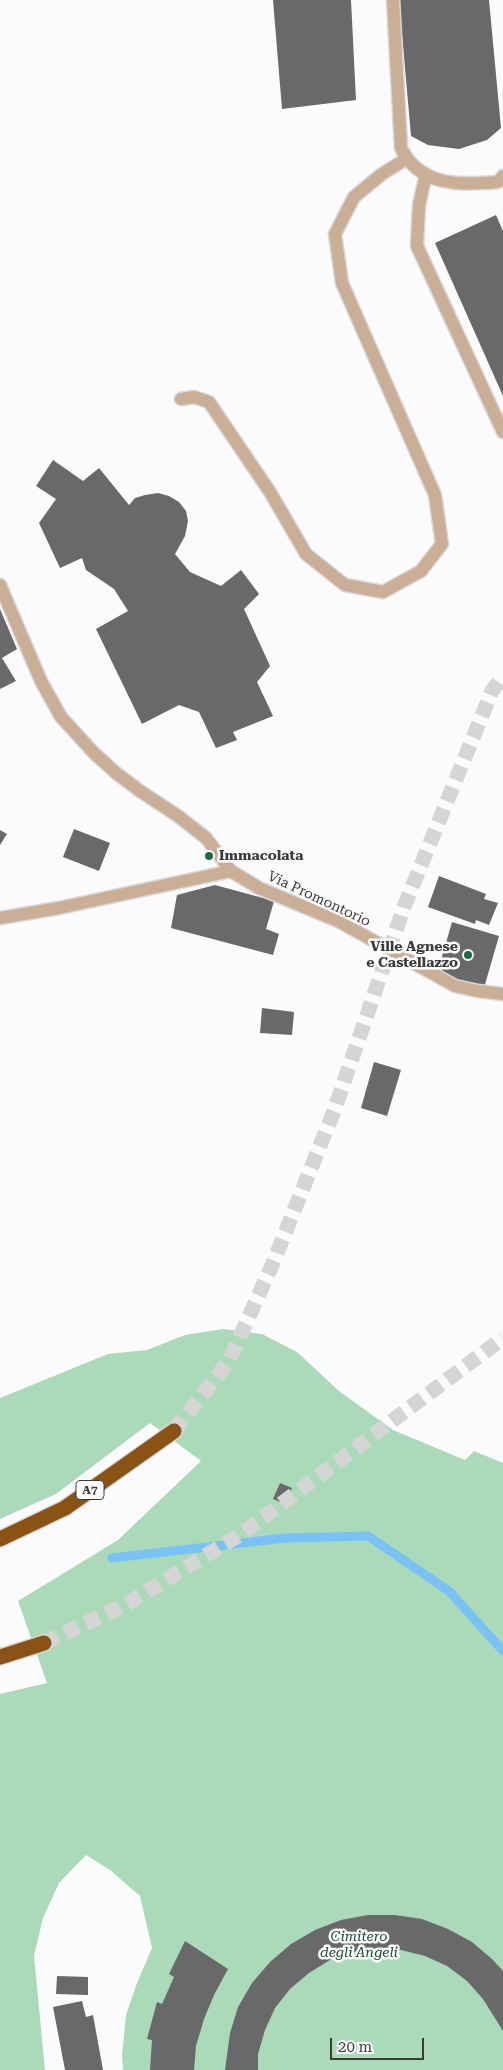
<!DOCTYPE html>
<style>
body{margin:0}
#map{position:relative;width:503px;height:2070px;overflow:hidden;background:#fbfbfd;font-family:"Roboto Serif",serif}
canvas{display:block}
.scale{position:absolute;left:330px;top:2038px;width:94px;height:22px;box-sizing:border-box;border:2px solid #3b3b3c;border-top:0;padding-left:6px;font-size:15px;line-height:18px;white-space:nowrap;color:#3b3b3c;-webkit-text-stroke:4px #fbfbfd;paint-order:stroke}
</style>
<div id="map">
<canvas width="503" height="2070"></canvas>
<div class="scale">20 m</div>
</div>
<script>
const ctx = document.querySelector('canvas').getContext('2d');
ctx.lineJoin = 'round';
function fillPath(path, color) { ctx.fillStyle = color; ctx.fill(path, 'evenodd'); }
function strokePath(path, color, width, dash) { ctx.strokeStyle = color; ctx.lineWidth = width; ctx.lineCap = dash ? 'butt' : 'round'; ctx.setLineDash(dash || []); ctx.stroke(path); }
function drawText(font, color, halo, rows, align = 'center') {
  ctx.font = font + ' "Roboto Serif",serif'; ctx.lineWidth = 5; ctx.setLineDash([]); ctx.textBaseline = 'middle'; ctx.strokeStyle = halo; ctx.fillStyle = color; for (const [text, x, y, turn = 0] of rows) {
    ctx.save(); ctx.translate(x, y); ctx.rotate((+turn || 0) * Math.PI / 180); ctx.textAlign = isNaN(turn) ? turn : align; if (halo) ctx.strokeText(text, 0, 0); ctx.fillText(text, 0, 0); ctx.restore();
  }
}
fillPath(new Path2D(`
 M 223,1329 L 262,1334 L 297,1352 L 339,1391 L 393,1430 L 465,1460 L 474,1451 L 503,1463 L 503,2070 L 123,2070 L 122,2055 L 126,2015 L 137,1983 L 152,1948 L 140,1896 L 110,1870 L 86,1855 L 59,1883 L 43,1918 L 34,1956 L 45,2070 L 0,2070 L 0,1694 L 47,1683 L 18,1601 L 118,1540 L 201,1461 L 150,1423 L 56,1494 L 0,1519 L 0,1398 L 108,1354 L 147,1350 L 185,1335 Z`), '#abdab8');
strokePath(new Path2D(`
 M 112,1558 L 285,1538 L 368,1536 L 449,1591 L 503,1651`), '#78c2f6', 9);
fillPath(new Path2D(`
 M 273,0 L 351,0 L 356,100 L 282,109 Z
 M 399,0 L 489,0 L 501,128 L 487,140 L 459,149 L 428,145 L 411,136 Z
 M 496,215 L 503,231 L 503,396 L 435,243 Z
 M 53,460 L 83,481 L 99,468 L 129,505 L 135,498 L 145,495 L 158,493 L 169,496 L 179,502 L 186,511 L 188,521 L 185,536 L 175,554 L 190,572 L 221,586 L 241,570 L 259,594 L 244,609 L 270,666 L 257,682 L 273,716 L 233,732 L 237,740 L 216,748 L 199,712 L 179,705 L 142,724 L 96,629 L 128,611 L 114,589 L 86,570 L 82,558 L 60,568 L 39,523 L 56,499 L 36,486 Z
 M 0,609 L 17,649 L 2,658 L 16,681 L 0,689 Z
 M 74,829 L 110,843 L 99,871 L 63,857 Z
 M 0,830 L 7,834 L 0,845 Z
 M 439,876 L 486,894 L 484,899 L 498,903 L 489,925 L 476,920 L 475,924 L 428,907 Z
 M 215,885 L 274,901 L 266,929 L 279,934 L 273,955 L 171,928 L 177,895 Z
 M 452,922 L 499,936 L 484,988 L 437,974 Z
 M 262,1008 L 294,1012 L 292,1035 L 260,1033 Z
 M 374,1062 L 401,1070 L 387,1116 L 361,1108 Z
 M 280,1483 L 292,1488 L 285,1504 L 273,1499 Z
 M 368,1915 L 395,1915 L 422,1919 L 448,1929 L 472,1942 L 493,1960 L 503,1971 L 503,2031 L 483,1999 L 467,1981 L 447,1966 L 425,1956 L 401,1950 L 377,1948 L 353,1952 L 330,1960 L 309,1973 L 290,1989 L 275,2008 L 265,2030 L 258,2054 L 258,2070 L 225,2070 L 230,2033 L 238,2007 L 252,1983 L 270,1962 L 291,1944 L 315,1930 L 341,1920 Z
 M 185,1941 L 228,1969 L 214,1995 L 204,2019 L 196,2046 L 194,2070 L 150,2070 L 152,2040 L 147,2039 L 157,2002 L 162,2004 L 174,1977 L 169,1974 Z
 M 57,1976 L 88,1977 L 88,1995 L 56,1994 Z
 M 82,2001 L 86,2017 L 93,2015 L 103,2070 L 65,2070 L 53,2007 Z`), '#69696b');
strokePath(new Path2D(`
 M 174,1431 L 229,1361 L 273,1263 L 334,1111 L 404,907 L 492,691 L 503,676
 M 44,1643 L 125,1605 L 241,1534 L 503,1338`), '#d5d5d6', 15, [15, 8]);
const service = new Path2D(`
 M 426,174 L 419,205 L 417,246 L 503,432
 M 181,399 L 194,397 L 209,402 L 270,492 L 306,554 L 345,585 L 383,592 L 421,571 L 442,544 L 435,495 L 342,283 L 335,234 L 354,197 L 382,174 L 406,159
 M 0,585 L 41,681 L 61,717 L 94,753 L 116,773 L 140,791 L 178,816 L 206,838 L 231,871
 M 0,918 L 59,908 L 231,871 L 259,888 L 338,921 L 455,986 L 478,991 L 503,994`);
const tertiary = new Path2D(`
 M 393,0 L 401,148 C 420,187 460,185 498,182 L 503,176`);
const motorway = new Path2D(`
 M 0,1539 L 65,1508 L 174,1431
 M 0,1657 L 44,1643`);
strokePath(service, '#d8d8da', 15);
strokePath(tertiary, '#d8d8da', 15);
strokePath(motorway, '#d8d8da', 18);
strokePath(service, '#caae95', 12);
strokePath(tertiary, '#caae95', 12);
strokePath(motorway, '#8b5313', 15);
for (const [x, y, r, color] of [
 [209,856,5,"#1a6e3f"],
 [468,955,5,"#1a6e3f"]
]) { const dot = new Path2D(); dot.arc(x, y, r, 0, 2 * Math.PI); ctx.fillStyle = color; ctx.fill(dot); strokePath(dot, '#fbfbfd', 2); }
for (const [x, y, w] of [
 [90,1490,28]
]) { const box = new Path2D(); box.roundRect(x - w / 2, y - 9.5, w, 19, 4); ctx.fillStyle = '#fbfbfd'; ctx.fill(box); strokePath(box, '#3b3b3c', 1); }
drawText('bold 12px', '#3b3b3c', null, [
 ["A7",90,1490]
]);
drawText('bold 14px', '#3b3b3c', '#fbfbfd', [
 ["Immacolata",219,856],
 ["Ville Agnese",458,947,"right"],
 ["e Castellazzo",458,963,"right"]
], 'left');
drawText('14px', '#3b3b3c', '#fbfbfd', [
 ["Via Promontorio",319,899,25]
]);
drawText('italic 14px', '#184e2c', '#fbfbfd', [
 ["Cimitero",359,1937],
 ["degli Angeli",359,1953]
]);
</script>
